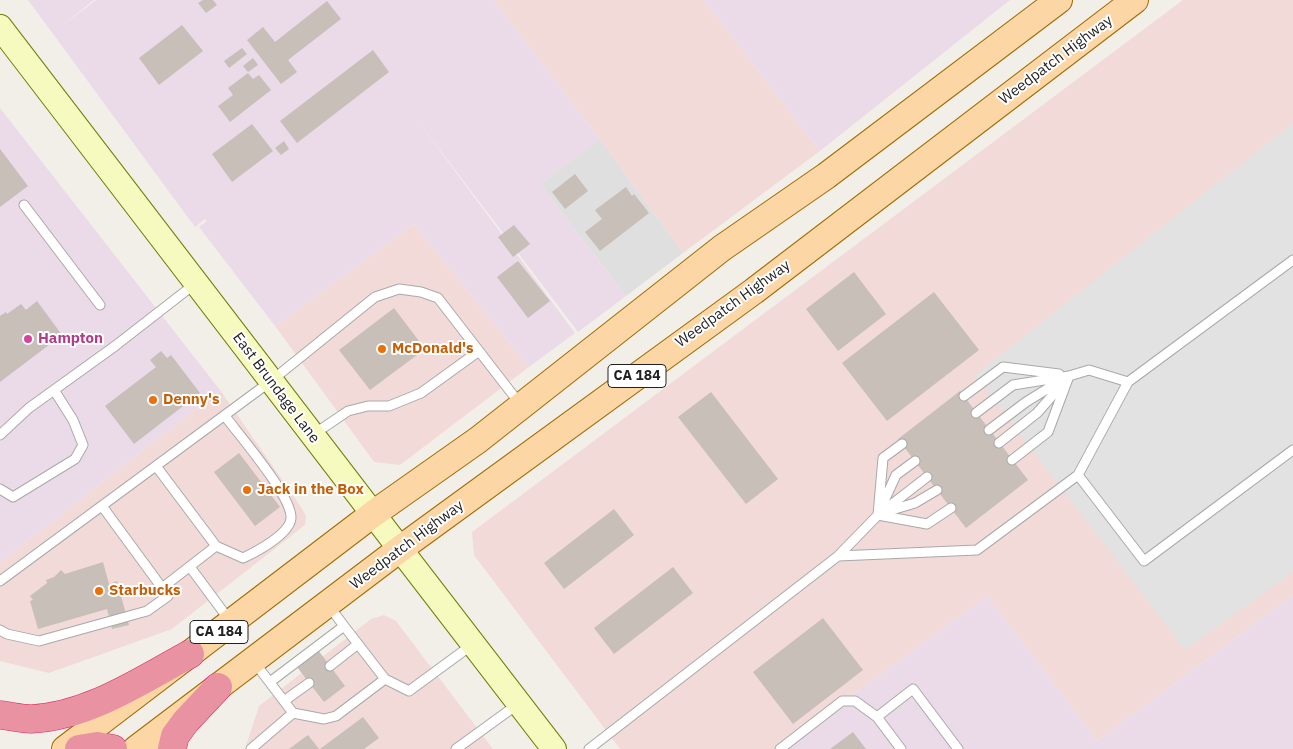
<!DOCTYPE html>
<style>
body{margin:0}
canvas{display:block;background:#f2efe9}
</style>
<canvas width="1293" height="749"></canvas>
<script>
const ctx = document.querySelector('canvas').getContext('2d');
ctx.lineJoin = 'round';
function fillPath(path, color) { ctx.fillStyle = color; ctx.fill(path, 'evenodd'); }
function strokePath(path, color, width, dash) { ctx.strokeStyle = color; ctx.lineWidth = width; ctx.lineCap = dash ? 'butt' : 'round'; ctx.setLineDash(dash || []); ctx.stroke(path); }
function drawText(font, color, halo, rows, align = 'center') {
  ctx.font = font + ' "IBM Plex Sans",sans-serif'; ctx.lineWidth = 4; ctx.setLineDash([]); ctx.textBaseline = 'middle'; ctx.strokeStyle = halo; ctx.fillStyle = color; for (const [text, x, y, turn = 0] of rows) {
    ctx.save(); ctx.translate(x, y); ctx.rotate((+turn || 0) * Math.PI / 180); ctx.textAlign = isNaN(turn) ? turn : align; if (halo) ctx.strokeText(text, 0, 0); ctx.fillText(text, 0, 0); ctx.restore();
  }
}
fillPath(new Path2D(`
 M 600,139 L 683,253 L 626,296 L 540,184 Z`), '#e0dfdf');
fillPath(new Path2D(`
 M 493,0 L 704,0 L 820,151 L 683,253 L 600,139 Z
 M 1183,0 L 1293,0 L 1293,595 L 1097,741 L 987,596 L 780,749 L 620,749 L 474,555 L 472,532 Z
 M 414,224 L 529,367 L 400,465 L 374,462 L 275,326 Z
 M 220,390 L 301,507 L 306,516 L 305,525 L 172,629 L 49,673 L 0,661 L 0,562 Z
 M 384,615 L 396,621 L 493,749 L 245,749 L 259,706 L 371,619 Z`), '#f2dad9');
fillPath(new Path2D(`
 M 28,0 L 94,0 L 60,27 L 96,0 L 493,0 L 600,139 L 540,184 L 626,296 L 578,332 L 415,117 L 575,333 L 529,367 L 414,224 L 275,326 L 199,227 L 207,221 L 205,219 L 195,227 Z
 M 704,0 L 1010,0 L 820,151 Z
 M 0,108 L 220,390 L 0,562 Z
 M 1293,595 L 1293,749 L 780,749 L 987,596 L 1097,741 Z`), '#ebdbe8');
fillPath(new Path2D(`
 M 1293,123 L 1293,572 L 1185,650 L 975,375 Z`), '#e2e2e2');
fillPath(new Path2D(`
 M 203,0 L 213,0 L 217,5 L 206,13 L 198,3 Z
 M 327,1 L 341,19 L 288,60 L 297,72 L 281,84 L 247,40 L 263,27 L 275,42 Z
 M 182,25 L 203,51 L 159,85 L 139,58 Z
 M 242,48 L 247,54 L 229,68 L 224,61 Z
 M 373,50 L 389,72 L 297,143 L 280,121 Z
 M 253,58 L 258,65 L 248,72 L 243,66 Z
 M 248,73 L 253,79 L 259,75 L 271,90 L 230,122 L 218,106 L 233,95 L 228,88 Z
 M 252,124 L 273,151 L 232,182 L 212,154 Z
 M 284,141 L 289,149 L 281,155 L 275,148 Z
 M 0,149 L 28,186 L 0,207 Z
 M 575,174 L 588,191 L 565,209 L 552,192 Z
 M 626,187 L 632,196 L 634,194 L 649,213 L 600,251 L 585,232 L 602,219 L 595,210 Z
 M 514,225 L 530,244 L 513,257 L 498,237 Z
 M 518,261 L 550,301 L 528,318 L 497,277 Z
 M 854,272 L 886,314 L 838,351 L 806,309 Z
 M 934,292 L 979,350 L 887,421 L 842,363 Z
 M 37,301 L 62,335 L 0,382 L 0,316 L 6,312 L 7,314 L 21,304 L 26,310 Z
 M 394,308 L 425,349 L 370,390 L 339,350 Z
 M 161,351 L 167,358 L 171,355 L 200,393 L 134,444 L 105,406 L 156,367 L 150,360 Z
 M 960,391 L 1028,480 L 966,528 L 898,439 Z
 M 711,392 L 778,479 L 746,504 L 678,417 Z
 M 239,453 L 280,507 L 255,526 L 214,472 Z
 M 614,509 L 634,535 L 564,589 L 544,563 Z
 M 103,562 L 109,584 L 117,581 L 129,625 L 112,629 L 107,609 L 38,629 L 30,601 L 33,600 L 30,596 L 47,583 L 46,580 L 54,577 L 61,570 L 65,574 Z
 M 673,567 L 693,593 L 614,654 L 594,628 Z
 M 823,618 L 863,670 L 793,724 L 753,672 Z
 M 318,650 L 345,686 L 324,702 L 297,667 Z
 M 363,717 L 379,738 L 364,749 L 320,749 Z
 M 853,732 L 866,749 L 830,749 Z
 M 308,735 L 319,749 L 289,749 Z`), '#c7bfb8');
const service = new Path2D(`
 M 24,205 L 100,305
 M 964,396 L 1003,367 L 1059,374
 M 976,413 L 1013,385 L 1069,376 L 1089,370 L 1128,382
 M 989,430 L 1026,402 L 1060,381
 M 314,434 L 348,411 L 368,406 L 389,406 L 421,393 L 479,351
 M 0,435 L 29,408 L 115,346 L 196,283
 M 999,443 L 1037,413 L 1066,380
 M 1012,460 L 1048,432 L 1069,376
 M 156,466 L 216,546 L 162,588
 M 1078,475 L 1144,561 L 1293,450
 M 0,489 L 13,497 L 75,459 L 83,445 L 73,420 L 54,390
 M 880,510 L 896,475 L 915,461
 M 885,512 L 915,503 L 937,490
 M 878,515 L 883,458 L 902,444
 M 878,515 L 927,524 L 951,508
 M 216,546 L 243,558 C 256,552 290,534 291,518 C 292,496 239,435 225,416
 M 838,556 L 878,515 L 927,477
 M 190,567 L 230,621
 M 0,581 L 271,381 L 375,297 L 399,289 L 421,292 L 438,298 L 520,404
 M 329,606 L 344,626
 M 0,630 L 7,634 L 39,641 L 147,611 L 168,596 L 102,506
 M 330,666 L 358,644
 M 270,682 L 344,626 L 385,679
 M 284,701 L 309,683
 M 293,713 L 324,719 L 336,716 L 385,679 L 409,691 L 473,644
 M 251,749 L 293,713 L 255,663
 M 456,749 L 518,704
 M 589,749 L 838,556 L 977,550 L 1078,475 L 1128,382 L 1293,260
 M 780,749 L 842,701 L 855,701 L 877,717
 M 901,749 L 877,717 L 913,689 L 958,749`);
const secondary = new Path2D(`
 M 0,27 L 400,549 L 554,749`);
const primary = new Path2D(`
 M 65,749 L 373,514 L 478,440 L 722,248 L 826,176 L 1059,0
 M 136,749 L 400,549 L 754,291 L 1135,0`);
const motorway = new Path2D(`
 M 0,715 C 10,716 21,719 31,719 C 89,716 140,681 190,654
 M 79,749 L 97,746 L 113,749
 M 172,749 L 175,736 L 186,721 L 218,687`);
strokePath(service, '#a9a9a9', 11);
strokePath(secondary, '#707d05', 26);
strokePath(primary, '#a06b00', 28);
strokePath(motorway, '#dc2a67', 29);
strokePath(service, '#fff', 9);
strokePath(secondary, '#f7fabf', 24);
strokePath(primary, '#fcd6a4', 26);
strokePath(motorway, '#e892a2', 28);
for (const [x, y, r, color] of [
 [28,339,5,"#d1479c"],
 [382,349,5,"#e8710a"],
 [153,400,5,"#e8710a"],
 [247,490,5,"#e8710a"],
 [99,591,5,"#e8710a"]
]) { const dot = new Path2D(); dot.arc(x, y, r, 0, 2 * Math.PI); ctx.fillStyle = color; ctx.fill(dot); strokePath(dot, '#fff', 2); }
for (const [x, y, w] of [
 [637,376,58],
 [219,632,58]
]) { const box = new Path2D(); box.roundRect(x - w / 2, y - 11.5, w, 23, 4); ctx.fillStyle = '#fff'; ctx.fill(box); strokePath(box, '#222', 1); }
drawText('bold 14px', '#222', null, [
 ["CA 184",637,376],
 ["CA 184",219,632]
]);
drawText('15px', '#222', '#fff', [
 ["Weedpatch Highway",1056,60,-37],
 ["Weedpatch Highway",733,304,-36],
 ["East Brundage Lane",276,388,53],
 ["Weedpatch Highway",407,545,-37]
]);
drawText('bold 15px', '#b23c85', '#fff', [
 ["Hampton",38,339]
], 'left');
drawText('bold 15px', '#c56008', '#fff', [
 ["McDonald's",392,349],
 ["Denny's",163,400],
 ["Jack in the Box",257,490],
 ["Starbucks",109,591]
], 'left');
</script>
